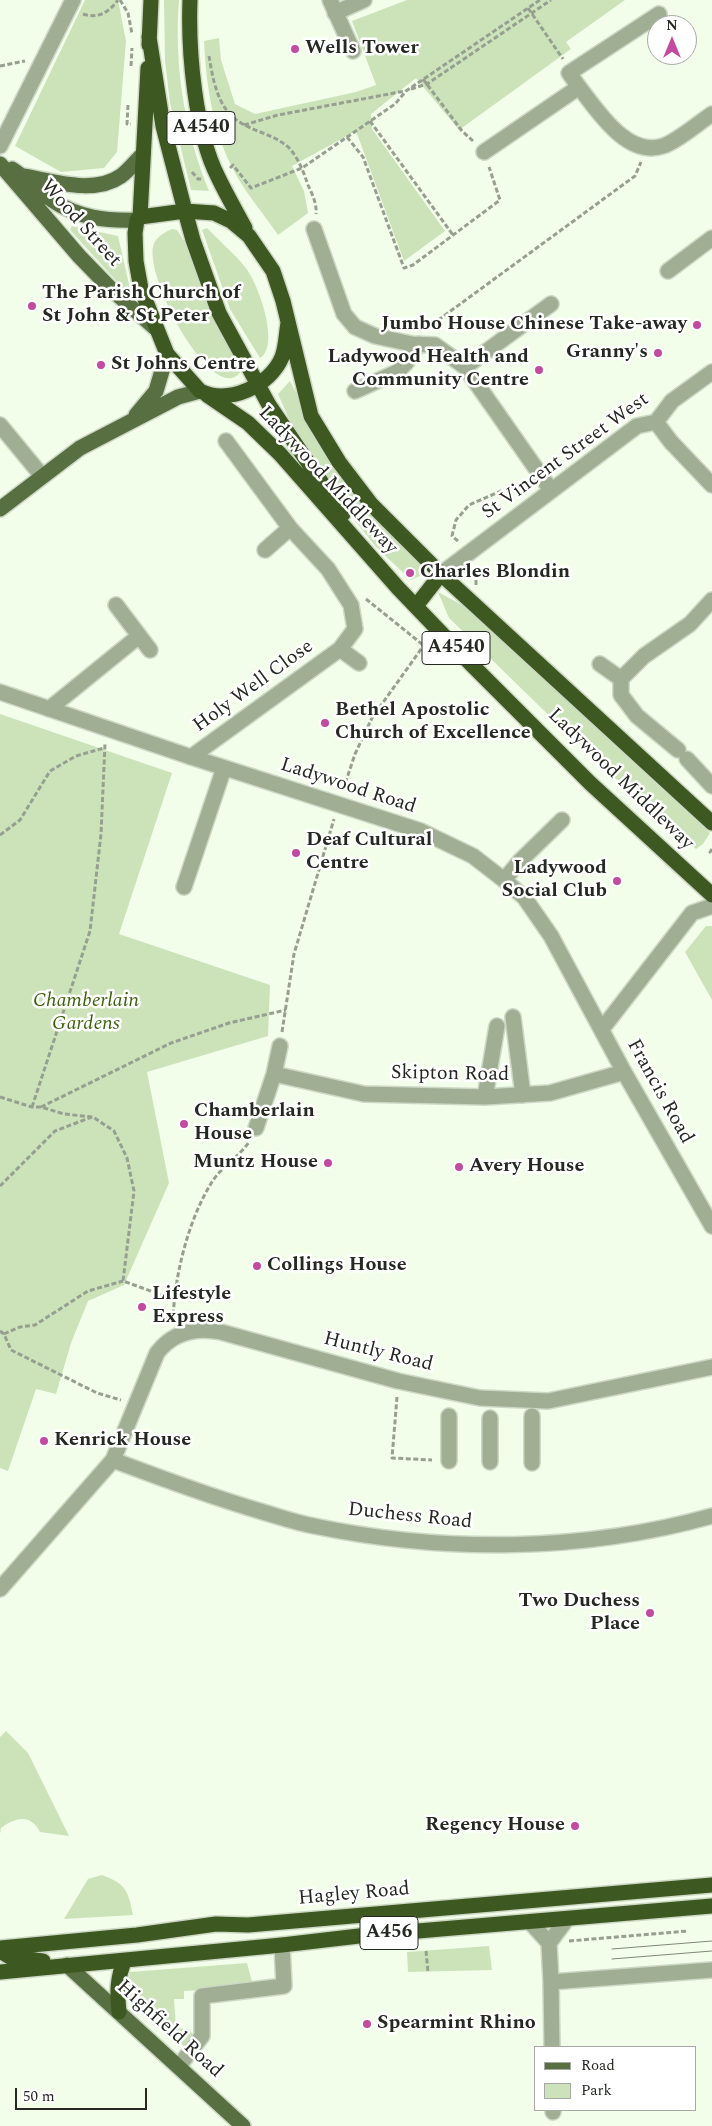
<!DOCTYPE html>
<style>
body{margin:0}
#map{position:relative;width:712px;height:2126px;overflow:hidden;background:#f2fee9;font-family:Spectral,serif}
canvas{display:block}
.legend{position:absolute;left:534px;top:2046px;width:162px;height:65px;box-sizing:border-box;background:#fff;border:1px solid #a8a9a6;margin:0;padding:6px 9px;list-style:none;font-size:15px;color:#252921}
.legend li{display:flex;align-items:center;gap:10px;height:25px}
.legend b{width:25px;border:1px solid #a8a9a6}
.north{position:absolute;left:647px;top:15px;width:50px;height:50px;box-sizing:border-box;background:#fff;border:1px solid #a8a9a6;border-radius:50%;rotate:0deg;font-size:14px;font-weight:700;line-height:20px;text-align:center;color:#252921}
.north::after{content:'';display:block;margin:auto;width:18px;height:22px;background:#c24a9f;clip-path:polygon(50% 0,100% 100%,50% 72%,0 100%)}
.scale{position:absolute;left:15px;top:2088px;width:132px;height:22px;box-sizing:border-box;border:2px solid #252921;border-top:0;padding-left:6px;font-size:15px;line-height:18px;white-space:nowrap;color:#252921;-webkit-text-stroke:4px #fff;paint-order:stroke}
</style>
<div id="map">
<canvas width="712" height="2126"></canvas>
<ul class="legend">
<li><b style="height:6px;background:#576f41"></b>Road</li>
<li><b style="height:14px;background:#cce3ba"></b>Park</li>
</ul>
<div class="north">N</div>
<div class="scale">50 m</div>
</div>
<script>
const ctx = document.querySelector('canvas').getContext('2d');
ctx.lineJoin = 'round';
function fillPath(path, color) { ctx.fillStyle = color; ctx.fill(path, 'evenodd'); }
function strokePath(path, color, width, dash) { ctx.strokeStyle = color; ctx.lineWidth = width; ctx.lineCap = dash ? 'butt' : 'round'; ctx.setLineDash(dash || []); ctx.stroke(path); }
function drawText(font, color, halo, rows, align = 'center') {
  ctx.font = font + ' Spectral,serif'; ctx.lineWidth = 5; ctx.setLineDash([]); ctx.textBaseline = 'middle'; ctx.strokeStyle = halo; ctx.fillStyle = color; for (const [text, x, y, turn = 0] of rows) {
    ctx.save(); ctx.translate(x, y); ctx.rotate((+turn || 0) * Math.PI / 180); ctx.textAlign = isNaN(turn) ? turn : align; if (halo) ctx.strokeText(text, 0, 0); ctx.fillText(text, 0, 0); ctx.restore();
  }
}
fillPath(new Path2D(`
 M 85,0 L 118,0 L 126,41 L 117,152 L 104,168 L 61,172 L 15,146 Z
 M 164,0 L 179,0 C 174,65 184,130 209,191 L 191,190 L 170,103 L 165,61 Z
 M 407,0 L 625,0 L 566,42 L 571,49 L 459,130 L 416,78 L 371,114 L 372,129 L 445,231 L 404,261 L 356,131 L 292,166 L 304,191 L 308,213 L 278,235 C 264,214 246,194 234,171 C 213,132 206,85 204,41 L 219,38 L 221,60 L 235,104 L 255,114 L 356,92 L 376,85 L 352,21 Z
 M 72,226 L 118,236 L 131,293 L 128,294 L 70,230 Z
 M 207,228 C 219,241 234,253 245,267 C 258,282 281,346 260,358 L 230,309 L 202,230 Z
 M 172,229 L 177,230 L 184,241 L 206,299 L 241,371 C 215,411 141,274 154,243 C 158,236 165,232 172,229 Z
 M 290,381 L 337,471 L 355,496 L 428,572 L 411,580 L 376,547 L 353,518 L 292,426 L 278,394 Z
 M 438,592 L 473,611 L 549,679 L 615,746 L 710,833 L 703,844 L 696,849 C 609,777 530,696 449,618 Z
 M 0,714 L 172,773 L 119,934 L 270,985 L 268,1036 L 147,1072 L 169,1183 L 124,1285 L 88,1301 L 71,1343 L 56,1394 L 36,1389 L 8,1471 L 0,1468 Z
 M 706,926 L 712,926 L 712,1000 L 685,952 Z
 M 6,1731 L 28,1753 L 69,1836 L 40,1832 C 30,1813 15,1818 1,1828 L 0,1834 L 0,1737 Z
 M 102,1875 C 126,1884 128,1890 133,1915 L 64,1919 L 88,1879 Z
 M 489,1946 L 492,1970 L 408,1972 L 407,1952 Z
 M 247,1963 L 256,1997 L 246,1998 L 240,1988 L 184,1991 L 184,1999 L 174,1999 L 176,2028 L 189,2029 L 195,2038 L 187,2049 L 126,1995 L 130,1972 Z`), '#cce3ba');
const minor = new Path2D(`
 M 330,0 L 353,51
 M 335,13 L 364,0
 M 579,87 L 569,73 L 659,14
 M 0,146 L 73,0
 M 484,152 L 579,87 C 597,110 627,158 663,146 C 678,141 698,123 712,114
 M 314,229 L 344,314 L 355,327 L 375,336 L 412,344 L 435,345 L 465,367 L 551,490
 M 668,271 L 712,238
 M 465,367 L 551,304
 M 355,391 L 397,372 L 406,363 L 419,344
 M 656,422 L 671,442 L 712,485
 M 0,425 L 42,476
 M 265,550 L 290,528
 M 441,574 L 637,426 L 656,422 L 672,401 L 712,372
 M 116,605 L 150,650
 M 340,649 L 359,663
 M 600,664 L 621,679 L 621,695 L 637,716 L 678,750
 M 621,679 L 644,656 L 690,624 L 712,600
 M 0,692 L 191,757 L 421,831 L 473,856 L 504,880 L 524,897 L 551,936 L 624,1072 L 712,1226
 M 49,709 L 139,636
 M 191,757 L 340,649 L 355,629 L 351,605 L 328,569 L 290,528 L 226,441
 M 687,759 L 712,786
 M 504,880 L 520,861 L 562,820
 M 184,887 L 224,768
 M 513,1017 L 523,1095
 M 602,1029 L 692,913 L 712,906
 M 274,1074 L 364,1094 L 485,1097 L 550,1093 L 624,1072
 M 485,1097 L 497,1026
 M 256,1128 L 274,1074 L 280,1046
 M 449,1416 L 449,1461
 M 532,1416 L 532,1463
 M 490,1418 L 490,1462
 M 113,1460 C 163,1479 212,1497 263,1512 C 280,1517 297,1523 314,1526 C 444,1553 584,1552 712,1516
 M 0,1589 L 113,1460 L 157,1353 C 173,1332 195,1327 221,1332 L 398,1381 L 480,1398 L 548,1401 L 712,1367
 M 530,1922 L 549,1943 L 551,1982 L 712,1970
 M 549,1943 L 567,1919
 M 551,1982 L 552,2047
 M 179,2066 L 202,2036 L 202,1996 L 284,1986 L 282,1945
 M 553,2110 L 553,2112`);
const major = new Path2D(`
 M 0,164 L 79,256 L 111,289 L 155,328
 M 12,169 C 26,178 38,191 52,200 C 78,218 106,221 137,220
 M 23,176 C 53,181 94,195 121,176 C 129,170 136,161 143,154
 M 136,415 L 156,391 L 167,354
 M 0,509 L 80,448 L 178,397 L 200,391
 M 67,1965 L 243,2126`);
const highway = new Path2D(`
 M 190,0 C 188,51 195,132 218,177 C 226,194 236,211 245,228
 M 149,37 L 163,126 L 185,211 L 193,240 L 219,313 L 269,405 L 343,514
 M 149,45 L 151,0
 M 140,217 L 148,68
 M 288,323 C 286,334 286,347 282,357 C 270,386 229,405 200,391 L 167,354 L 141,289 L 136,261 L 135,233 L 137,220 L 140,217 L 185,211 L 214,213 L 231,221 L 249,236 L 273,271 L 283,301 L 311,416 L 339,462 L 371,504 L 441,574 L 712,823
 M 207,395 L 248,423 L 280,454 L 398,588 L 471,664 L 590,783 L 712,895
 M 416,606 L 441,574
 M 0,1948 L 137,1935 L 216,1924 L 248,1925 L 712,1885
 M 0,1951 L 10,1957 L 43,1961
 M 0,1972 L 282,1945 L 359,1936 L 712,1906
 M 119,2012 C 117,1993 117,1977 125,1960`);
strokePath(minor, '#cdd8c5', 18);
strokePath(major, '#cdd8c5', 18);
strokePath(highway, '#cdd8c5', 18);
strokePath(new Path2D(`
 M 120,0 L 128,13 L 132,34
 M 528,8 L 563,59
 M 83,14 C 99,19 109,12 118,0
 M 209,56 C 212,74 216,99 229,113 C 245,132 275,132 291,150 C 299,160 304,173 308,185 C 312,194 317,203 316,214
 M 0,66 L 25,61
 M 131,66 L 132,48
 M 423,79 L 462,131 L 473,141
 M 411,89 L 427,84 L 551,0
 M 128,105 L 127,124 L 131,124
 M 370,121 L 453,235
 M 244,125 L 278,115 L 405,91
 M 347,137 L 363,157 L 404,268 L 413,265 L 500,200 L 489,167
 M 230,168 L 233,165 L 251,188 L 302,168 L 395,104 L 406,91 L 540,0
 M 192,172 L 198,179 L 202,179
 M 426,329 L 635,176 L 641,162
 M 458,541 L 452,536 L 456,520 L 469,505 L 517,484 L 529,486
 M 476,585 L 476,566
 M 366,599 L 443,661
 M 479,651 L 486,636
 M 343,790 L 355,754 L 372,718 L 424,645
 M 0,835 L 20,820 L 50,771 L 76,756 L 104,748
 M 712,849 L 710,852 L 712,854
 M 282,1032 L 294,954 L 334,819
 M 0,1097 L 32,1107 L 41,1107 L 64,1114 L 93,1117 L 114,1131 L 127,1158 L 134,1191 L 123,1281 L 173,1299
 M 32,1107 L 90,931 L 101,834 L 105,744
 M 41,1107 L 171,1043 L 229,1023 L 286,1010
 M 0,1186 L 55,1131 L 92,1117
 M 173,1322 C 174,1277 188,1220 212,1182 C 221,1167 239,1157 249,1142
 M 0,1331 L 4,1334 L 11,1350 L 97,1393 L 121,1400
 M 4,1334 L 20,1327 L 35,1325 L 88,1291 L 123,1281
 M 397,1397 L 392,1458 L 432,1460
 M 569,1941 L 688,1931
 M 426,1951 L 428,1972`), '#979f90', 3, [5, 2.5]);
strokePath(minor, '#a0ae94', 15);
strokePath(major, '#576f41', 15);
strokePath(highway, '#3e5821', 15);
strokePath(new Path2D(`
 M 612,1949 L 712,1941
 M 612,1959 L 712,1951`), '#7f8779', 1);
for (const [x, y, r, color] of [
 [295,49,5,"#c24a9f"],
 [32,306,5,"#c24a9f"],
 [697,325,5,"#c24a9f"],
 [658,353,5,"#c24a9f"],
 [101,365,5,"#c24a9f"],
 [539,370,5,"#c24a9f"],
 [410,573,5,"#c24a9f"],
 [325,723,5,"#c24a9f"],
 [296,853,5,"#c24a9f"],
 [617,881,5,"#c24a9f"],
 [184,1124,5,"#c24a9f"],
 [328,1163,5,"#c24a9f"],
 [459,1167,5,"#c24a9f"],
 [257,1266,5,"#c24a9f"],
 [142,1307,5,"#c24a9f"],
 [44,1441,5,"#c24a9f"],
 [650,1613,5,"#c24a9f"],
 [575,1826,5,"#c24a9f"],
 [367,2024,5,"#c24a9f"]
]) { const dot = new Path2D(); dot.arc(x, y, r, 0, 2 * Math.PI); ctx.fillStyle = color; ctx.fill(dot); strokePath(dot, '#fff', 2); }
for (const [x, y, w] of [
 [201,128,68],
 [456,648,68],
 [389,1933,58]
]) { const box = new Path2D(); box.roundRect(x - w / 2, y - 16.5, w, 33, 4); ctx.fillStyle = '#fff'; ctx.fill(box); strokePath(box, '#252921', 1); }
drawText('bold 19px', '#252921', null, [
 ["A4540",201,128],
 ["A4540",456,648],
 ["A456",389,1933]
]);
drawText('bold 20px', '#252921', '#fff', [
 ["Wells Tower",305,49],
 ["The Parish Church of",42,294],
 ["St John & St Peter",42,317],
 ["Jumbo House Chinese Take-away",687,325,"right"],
 ["Granny's",648,353,"right"],
 ["Ladywood Health and",529,358,"right"],
 ["Community Centre",529,381,"right"],
 ["St Johns Centre",111,365],
 ["Charles Blondin",420,573],
 ["Bethel Apostolic",335,711],
 ["Church of Excellence",335,734],
 ["Deaf Cultural",306,841],
 ["Centre",306,864],
 ["Ladywood",607,869,"right"],
 ["Social Club",607,892,"right"],
 ["Chamberlain",194,1112],
 ["House",194,1135],
 ["Muntz House",318,1163,"right"],
 ["Avery House",469,1167],
 ["Collings House",267,1266],
 ["Lifestyle",152,1295],
 ["Express",152,1318],
 ["Kenrick House",54,1441],
 ["Two Duchess",640,1602,"right"],
 ["Place",640,1625,"right"],
 ["Regency House",565,1826,"right"],
 ["Spearmint Rhino",377,2024]
], 'left');
drawText('20px', '#252921', '#fff', [
 ["Wood Street",80,224,48],
 ["St Vincent Street West",566,457,-36],
 ["Ladywood Middleway",327,481,47],
 ["Holy Well Close",254,687,-36],
 ["Ladywood Middleway",620,780,44],
 ["Ladywood Road",348,787,18],
 ["Skipton Road",450,1075,1],
 ["Francis Road",659,1092,61],
 ["Huntly Road",378,1353,14],
 ["Duchess Road",410,1517,6],
 ["Hagley Road",354,1895,-5],
 ["Highfield Road",169,2030,42]
]);
drawText('italic 20px', '#3e620b', '#fff', [
 ["Chamberlain",86,1002],
 ["Gardens",86,1025]
]);
</script>
